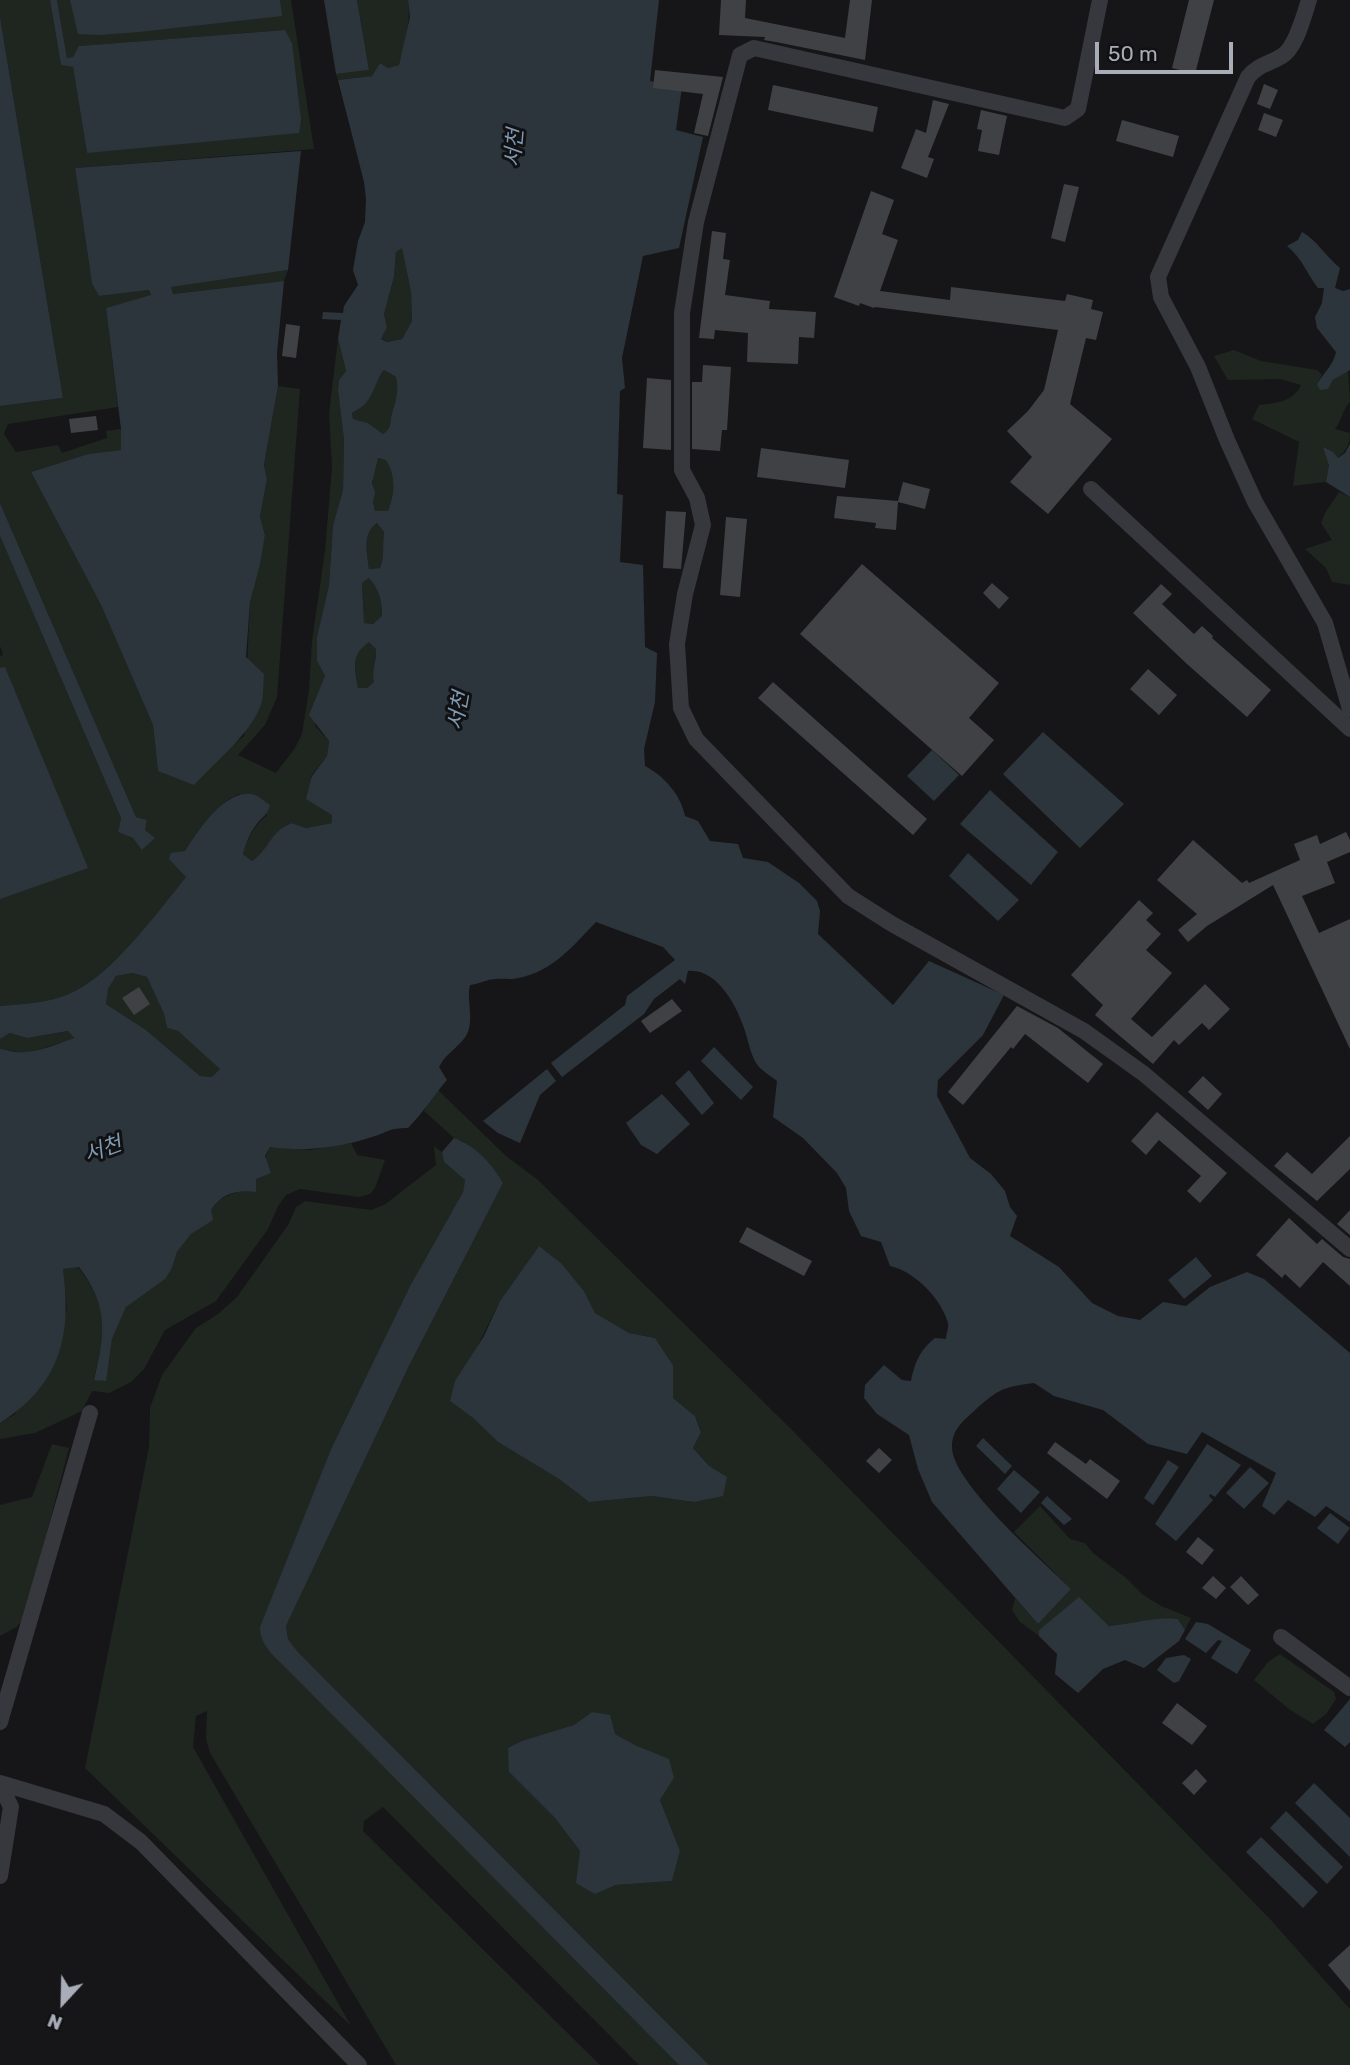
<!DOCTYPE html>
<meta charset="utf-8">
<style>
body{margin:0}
#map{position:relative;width:1350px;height:2065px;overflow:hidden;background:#161618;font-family:Rubik,sans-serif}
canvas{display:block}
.north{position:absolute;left:28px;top:1967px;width:70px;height:70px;-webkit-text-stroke:5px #111113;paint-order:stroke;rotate:202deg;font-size:19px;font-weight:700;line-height:28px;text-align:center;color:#a8adb8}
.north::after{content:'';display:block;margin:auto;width:24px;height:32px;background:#a8adb8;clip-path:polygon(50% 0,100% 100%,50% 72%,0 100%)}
.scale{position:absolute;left:1095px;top:42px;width:138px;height:32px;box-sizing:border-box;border:4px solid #a8adb8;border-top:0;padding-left:9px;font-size:21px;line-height:24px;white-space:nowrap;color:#a8adb8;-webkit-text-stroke:5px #111113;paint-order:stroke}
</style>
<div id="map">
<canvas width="1350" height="2065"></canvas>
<div class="north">N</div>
<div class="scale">50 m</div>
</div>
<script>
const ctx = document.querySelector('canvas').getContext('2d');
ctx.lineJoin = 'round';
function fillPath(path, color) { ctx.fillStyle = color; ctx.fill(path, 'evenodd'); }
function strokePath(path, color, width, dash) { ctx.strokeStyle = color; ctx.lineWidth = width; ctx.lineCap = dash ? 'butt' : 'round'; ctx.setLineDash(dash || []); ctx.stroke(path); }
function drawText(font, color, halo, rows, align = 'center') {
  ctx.font = font + ' Rubik,"Noto Sans KR",sans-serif'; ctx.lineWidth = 6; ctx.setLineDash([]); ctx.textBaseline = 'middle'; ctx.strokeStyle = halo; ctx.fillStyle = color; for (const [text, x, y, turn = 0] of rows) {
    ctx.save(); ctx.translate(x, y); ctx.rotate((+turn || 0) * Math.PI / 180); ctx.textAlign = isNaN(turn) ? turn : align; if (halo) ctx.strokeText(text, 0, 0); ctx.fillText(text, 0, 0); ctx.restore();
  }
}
fillPath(new Path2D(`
 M 0,0 L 50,0 L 61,65 L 73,67 L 87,153 L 292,43 L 284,30 L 80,46 L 73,57 L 67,58 L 57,0 L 291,0 L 314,149 L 75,168 L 92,284 L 99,296 L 149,290 L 151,296 L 106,308 L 118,407 L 8,424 L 4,434 L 16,452 L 58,445 L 62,453 L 107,438 L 106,431 L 121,429 L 121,450 L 88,454 L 31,472 L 101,605 L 153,725 L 158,771 L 225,751 L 244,736 L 250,602 L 265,535 L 260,517 L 267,479 L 264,465 L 278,386 L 300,389 L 277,697 L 265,725 L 238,755 L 276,773 L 295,748 L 302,734 L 309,690 L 312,641 L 325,551 L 332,467 L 329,413 L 338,339 L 346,371 L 339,380 L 338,390 L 344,440 L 343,490 L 333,525 L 329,585 L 317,637 L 317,661 L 325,676 L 315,726 L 329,741 L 327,756 L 311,776 L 332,815 L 332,823 L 306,828 L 291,823 C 271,832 270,848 252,861 L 243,854 C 248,837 254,826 267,815 L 239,794 L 229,799 L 211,816 L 199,830 L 185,851 L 170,859 L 186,877 C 158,913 111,975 69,994 C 47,1003 23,1004 0,1006 L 0,657 L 3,654 L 0,646 L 0,536 L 121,818 L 118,832 L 133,838 L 143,849 L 155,838 L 145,830 L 147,820 L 136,817 L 0,503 L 0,406 L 63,398 L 0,17 Z
 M 357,0 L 408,0 C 411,23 405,43 399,65 L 388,68 L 380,63 L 372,76 L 338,80 L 336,74 L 369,70 Z
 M 402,247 L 411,292 L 412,321 L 402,339 L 387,342 L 381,338 L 387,327 L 384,314 L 394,277 L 396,252 Z
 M 288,270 L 284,281 L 173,294 L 170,287 Z
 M 1234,350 L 1261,361 L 1317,370 L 1322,375 L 1317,384 L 1328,389 L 1333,380 L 1348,370 L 1350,402 C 1342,410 1342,420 1335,429 L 1350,433 C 1350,450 1341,455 1329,465 L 1326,482 L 1293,486 L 1299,442 L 1252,419 L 1259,405 C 1276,403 1293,402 1301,385 L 1280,379 L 1228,380 L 1214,356 Z
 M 384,370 L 396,377 C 399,392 396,400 392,413 C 389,423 393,427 383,434 L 368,423 L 353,419 L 352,413 L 360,409 Z
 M 378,458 L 387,460 C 396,476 395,493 388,511 L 375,511 C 370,492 372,476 378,458 Z
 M 1339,492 L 1350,497 L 1350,585 L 1332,582 L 1326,568 L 1305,549 L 1332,540 L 1321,523 L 1325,513 Z
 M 377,523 L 384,532 C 382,545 385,556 380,568 L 369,569 C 367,552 362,534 377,523 Z
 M 369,578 C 379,589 382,601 382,617 L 373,624 L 364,623 L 362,583 Z
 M 369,641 L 376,649 C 377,661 371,669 375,682 L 367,688 L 358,688 C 355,668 350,654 369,641 Z
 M 132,973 L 147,977 L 164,1014 L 167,1028 L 178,1031 L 221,1069 L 212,1077 L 200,1076 L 146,1030 L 106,1004 L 108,989 L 116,976 Z
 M 69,1031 L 74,1039 C 59,1042 44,1049 29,1052 C 18,1054 10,1049 0,1049 L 0,1039 L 10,1033 L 27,1038 Z
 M 438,1090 L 506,1156 L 538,1180 L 790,1428 L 1270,1919 L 1350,2009 L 1350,2065 L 709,2065 L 298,1652 L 288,1639 L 286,1626 L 408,1368 L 503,1183 L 464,1142 L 454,1138 L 424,1111 L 428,1102 ZM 539,1246 L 561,1263 L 584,1291 L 595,1313 L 629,1333 L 655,1338 L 673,1365 L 673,1398 L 695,1416 L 701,1431 L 693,1448 L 709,1466 L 694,1502 L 652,1496 L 589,1502 L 559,1479 L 498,1442 L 473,1418 L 450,1401 L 500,1301 ZM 592,1712 L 615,1734 L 637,1746 L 674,1778 L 660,1800 L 680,1851 L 672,1881 L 616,1885 L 595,1894 L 580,1851 L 555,1818 L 509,1772 L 552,1734 L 574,1725 Z
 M 351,1143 L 357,1155 L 385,1160 L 375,1188 L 370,1194 L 359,1197 L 300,1189 L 286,1195 L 278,1206 L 268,1229 L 216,1301 L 165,1330 L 144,1369 L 131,1382 L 109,1393 L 92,1391 L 82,1411 L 35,1433 L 0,1439 L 0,1423 L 15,1414 L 67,1310 L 63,1269 L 78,1267 C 110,1308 105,1332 94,1379 L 105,1381 L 112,1339 L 126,1307 L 172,1268 L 177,1252 L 191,1234 L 200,1227 L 216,1201 L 241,1190 L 256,1179 L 270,1147 L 310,1150 Z
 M 434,1146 L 442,1152 L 444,1162 L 465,1180 L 463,1192 L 410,1286 L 332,1447 L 267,1648 L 679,2065 L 639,2065 L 383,1807 L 364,1821 L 363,1831 L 600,2065 L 396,2065 L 210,1753 L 206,1739 L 207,1711 L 196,1716 L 193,1747 L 351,2026 L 85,1768 L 149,1447 L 150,1408 L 162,1375 L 196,1328 L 218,1314 L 237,1297 L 288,1225 L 296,1207 L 305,1201 L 371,1210 L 384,1205 L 436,1165 Z
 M 52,1444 L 69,1448 L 24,1619 L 15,1628 L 0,1636 L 0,1505 L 32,1497 Z
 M 1040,1506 L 1070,1539 L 1085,1543 L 1093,1553 L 1125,1577 L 1142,1594 L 1161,1606 L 1191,1618 L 1185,1630 L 1178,1619 C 1158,1616 1131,1624 1109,1626 L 1079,1598 L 1039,1630 L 1039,1636 L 1020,1622 L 1012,1610 L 1015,1598 L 1038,1624 L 1071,1589 L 1014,1532 Z
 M 1280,1654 L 1334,1692 L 1336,1699 L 1326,1714 L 1313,1724 L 1289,1709 L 1254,1680 L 1268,1662 Z`), '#1e261f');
fillPath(new Path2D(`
 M 50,0 L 57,0 L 67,58 L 73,57 L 79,46 L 285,30 L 292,43 L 301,120 L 299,133 L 87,153 L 73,67 L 61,65 Z
 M 70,0 L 280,0 L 282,16 L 139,32 L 99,35 L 78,34 Z
 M 324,0 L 357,0 L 369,70 L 336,74 Z
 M 408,0 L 659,0 L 650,81 L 682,87 L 676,130 L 703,137 L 679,248 L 643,256 L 622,358 L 625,388 L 620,391 L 617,494 L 623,495 L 620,562 L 643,565 L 645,647 L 657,653 L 655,702 L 644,749 L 645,766 C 664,776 681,795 685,816 L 698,821 L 710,841 L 738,844 L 743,858 L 768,862 L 799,883 L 817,901 L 820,911 L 818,934 L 893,1005 L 929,961 L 1004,995 L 983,1035 L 938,1080 L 937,1096 L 970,1158 L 991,1174 L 1005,1191 L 1010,1207 L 1017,1216 L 1010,1236 L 1059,1267 L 1092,1303 L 1118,1316 L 1140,1320 L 1163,1302 L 1186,1306 L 1210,1287 L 1247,1272 L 1264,1279 L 1350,1353 L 1350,1522 L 1326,1506 L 1315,1517 L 1288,1500 L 1274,1515 L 1262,1506 L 1276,1473 L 1202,1432 L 1187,1454 L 1148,1444 L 1103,1410 L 1054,1396 L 1034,1383 C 1002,1387 997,1390 973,1412 C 962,1422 952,1430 952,1447 C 952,1483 1044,1562 1071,1589 L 1038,1624 L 932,1502 L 918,1469 L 909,1435 L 877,1414 L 864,1398 L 865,1385 L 884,1365 L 902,1380 L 911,1381 C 915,1362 920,1350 935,1338 L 946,1339 C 946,1334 949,1328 948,1323 C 941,1298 914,1271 890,1266 L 881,1242 L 861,1236 L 849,1211 L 846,1188 L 837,1173 L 803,1138 L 773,1117 L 777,1081 C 772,1077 764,1072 759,1067 C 751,1058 749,1043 745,1031 C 737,1006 717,968 688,971 L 685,984 L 680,979 L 654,999 L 644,1014 L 562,1077 L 551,1063 L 625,1005 L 627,996 L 675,960 L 663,947 L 596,922 C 573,946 552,972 518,978 C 510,980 504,978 496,979 C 487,979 479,984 470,985 C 466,999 475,1022 466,1036 C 458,1048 445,1054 439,1067 L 447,1080 C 433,1096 423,1113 408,1128 C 388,1128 389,1132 372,1137 C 338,1148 305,1152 270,1147 L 265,1156 L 271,1173 L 256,1179 L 256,1192 C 238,1189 220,1194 211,1210 L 213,1220 L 191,1234 L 177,1252 L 172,1268 L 165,1279 L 126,1307 L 112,1339 L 106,1381 L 94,1380 C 105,1333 109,1307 79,1267 L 63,1269 C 72,1337 60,1385 0,1423 L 0,1049 C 7,1049 10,1052 17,1052 C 34,1054 57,1044 74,1038 L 68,1031 L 27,1038 L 10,1033 L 0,1039 L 0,1006 C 23,1004 47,1003 69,994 C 111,976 157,913 186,877 L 169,859 L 171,853 L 185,851 C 197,832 224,790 251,794 C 258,795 264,801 270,805 C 267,816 262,817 256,825 C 249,834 246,844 243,854 L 252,861 C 271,847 269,833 291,823 L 306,828 L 332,823 L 332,815 L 306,799 L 312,776 L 327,756 L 329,741 L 309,715 L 325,676 L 317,661 L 317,637 L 329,585 L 333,525 L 343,490 L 344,440 L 338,390 L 339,380 L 346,371 L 338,339 L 341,320 L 322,319 L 323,312 L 343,313 L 344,306 L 358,285 L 353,270 L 358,241 L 365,222 L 366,199 L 364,182 L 338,80 L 372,76 L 380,63 L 388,68 L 399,65 L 410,17 ZM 402,248 L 411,292 L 412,321 L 402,339 L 387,342 L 381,339 L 387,327 L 384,314 L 394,277 L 396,252 ZM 384,370 L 396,377 C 399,392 396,400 392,413 C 389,423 393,427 383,434 L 368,423 L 353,419 L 352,413 C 374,403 371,388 384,370 ZM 378,458 L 386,460 C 396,476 395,493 388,511 L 375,511 L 373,502 L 375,493 L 372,483 ZM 377,523 L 384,532 C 382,545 385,556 380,568 L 369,569 C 367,552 362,534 377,523 ZM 369,578 C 379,589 382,601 382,616 L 373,624 L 364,623 L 362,583 ZM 369,642 L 376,649 C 377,661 371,669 374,682 L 367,688 L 358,688 C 355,668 350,655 369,642 ZM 132,973 L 147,977 L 164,1014 L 167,1028 L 178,1031 L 220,1069 L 212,1077 L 200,1076 L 146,1030 L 106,1004 L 108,989 L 116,976 Z
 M 0,17 L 63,398 L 0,406 Z
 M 301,151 L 288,270 L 171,287 L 173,294 L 284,281 L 277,353 L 278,386 L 264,465 L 267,479 L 260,517 L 265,535 L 260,564 L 250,602 L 246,657 L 264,674 C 263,684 264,698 260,707 C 249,735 215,762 194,785 L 158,771 L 153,725 L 101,605 L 31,472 L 88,454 L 121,450 L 121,429 L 106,308 L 151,295 L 149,290 L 99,296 L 92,284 L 75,168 Z
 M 1302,232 C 1317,240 1326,257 1340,268 L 1335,288 L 1343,291 L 1350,289 L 1350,370 L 1333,380 L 1328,389 L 1320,390 L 1317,384 C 1324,372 1333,366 1336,352 L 1317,328 L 1315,317 L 1322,303 L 1324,288 L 1318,288 C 1307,274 1302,258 1287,246 L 1298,240 Z
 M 1350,444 L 1350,497 L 1326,482 L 1329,465 L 1323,447 L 1333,452 L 1338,458 L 1345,453 Z
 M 0,503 L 136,817 L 147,820 L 145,830 L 155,838 L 142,850 L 133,838 L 118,832 L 121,818 L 0,536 Z
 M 5,667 L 88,868 L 0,899 L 0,668 Z
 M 1043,732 L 1124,804 L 1080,848 L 1003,774 Z
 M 932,750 L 959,775 L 934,801 L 907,776 Z
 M 990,790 L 1058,852 L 1031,885 L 960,824 Z
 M 968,853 L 1019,900 L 998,921 L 949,876 Z
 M 714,1047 L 753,1087 L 741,1100 L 701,1061 Z
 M 547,1069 L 556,1081 L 540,1095 L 520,1143 L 498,1133 L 483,1121 Z
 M 689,1070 L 714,1103 L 702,1115 L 675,1083 Z
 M 662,1094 L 690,1124 L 657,1154 L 641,1145 L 626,1123 Z
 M 454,1138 C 476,1146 492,1164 503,1183 L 408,1368 L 286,1626 L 288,1639 L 298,1652 L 709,2065 L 679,2065 L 285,1667 C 273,1655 260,1645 260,1627 L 332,1447 L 410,1286 L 463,1192 L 465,1180 L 444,1162 L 442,1152 Z
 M 539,1246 L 561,1263 L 584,1291 L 595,1313 L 629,1333 L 655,1338 L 673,1365 L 673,1398 L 695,1416 L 701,1432 L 693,1448 L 709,1466 L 727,1477 L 723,1496 L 694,1502 L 652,1496 L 589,1502 L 559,1479 L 498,1442 L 473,1418 L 450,1401 L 455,1381 L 484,1336 L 500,1301 Z
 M 1196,1257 L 1212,1276 L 1184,1299 L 1168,1280 Z
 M 983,1438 L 1012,1466 L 1005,1474 L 976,1446 Z
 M 1207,1444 L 1241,1465 L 1215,1497 L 1210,1494 L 1209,1496 L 1213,1500 L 1176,1541 L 1155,1524 Z
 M 1168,1460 L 1179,1467 L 1153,1505 L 1144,1498 Z
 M 1250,1467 L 1269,1483 L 1244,1509 L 1226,1493 Z
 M 1014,1470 L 1040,1492 L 1021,1513 L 997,1489 Z
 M 1047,1496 L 1072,1519 L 1064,1525 L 1041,1503 Z
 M 1330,1513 L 1350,1528 L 1338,1544 L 1317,1528 Z
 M 1079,1597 L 1109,1626 C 1132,1624 1157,1616 1178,1619 L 1185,1630 L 1179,1641 L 1144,1668 L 1125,1660 L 1103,1669 L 1078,1693 L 1055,1674 L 1057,1654 L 1039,1636 L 1039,1630 Z
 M 1196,1622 L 1208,1624 L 1251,1650 L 1237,1674 L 1211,1658 L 1222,1641 L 1218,1640 L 1206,1653 L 1185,1639 Z
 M 1184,1655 L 1191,1659 L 1179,1681 L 1174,1683 L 1157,1670 L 1166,1658 Z
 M 1350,1699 L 1350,1742 L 1345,1747 L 1324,1730 Z
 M 592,1712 L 610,1715 L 615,1734 L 637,1746 L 669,1759 L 674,1778 L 660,1800 L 680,1851 L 672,1881 L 616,1885 L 595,1894 L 576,1883 L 580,1851 L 555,1818 L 509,1772 L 508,1748 L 522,1741 L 574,1725 Z
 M 1314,1783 L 1350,1818 L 1350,1857 L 1295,1803 Z
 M 1286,1811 L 1343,1867 L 1327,1884 L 1270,1828 Z
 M 1261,1837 L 1318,1892 L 1303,1908 L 1246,1852 Z`), '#2c353c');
fillPath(new Path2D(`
 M 721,0 L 746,0 L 745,18 L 845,38 L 850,0 L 872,0 L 865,60 L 776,42 L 764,40 L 765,37 L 719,35 Z
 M 1189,0 L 1214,0 L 1195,74 L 1172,68 Z
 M 655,70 L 723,77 L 708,136 L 694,133 L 703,94 L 653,88 Z
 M 1264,84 L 1278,90 L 1270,109 L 1257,104 Z
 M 773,85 L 878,107 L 873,132 L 768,110 Z
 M 933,100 L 949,104 L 928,157 L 934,159 L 927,178 L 901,168 L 916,129 L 926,133 Z
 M 981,110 L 1007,116 L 999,155 L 978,151 L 982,130 L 977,129 Z
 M 1264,113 L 1283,120 L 1276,137 L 1258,130 Z
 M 1122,120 L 1179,136 L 1173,157 L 1116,141 Z
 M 1064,184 L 1079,187 L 1065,242 L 1051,238 Z
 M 871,191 L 894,200 L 882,234 L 898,240 L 880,291 L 950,300 L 951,287 L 1065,301 L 1067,294 L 1093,300 L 1091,309 L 1103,312 L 1096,340 L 1086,338 L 1070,404 L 1112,439 L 1048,514 L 1010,482 L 1032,457 L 1007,431 L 1028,411 L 1044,390 L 1058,330 L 875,307 L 874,308 L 860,303 L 859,306 L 834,297 Z
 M 712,231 L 726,233 L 723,259 L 730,260 L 725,295 L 770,301 L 769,309 L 816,312 L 814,338 L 799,337 L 798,364 L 747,362 L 748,333 L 715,330 L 714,339 L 699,338 Z
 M 286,324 L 300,326 L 296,358 L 282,356 Z
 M 703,365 L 731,367 L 727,430 L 722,430 L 720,451 L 692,449 L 692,382 L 702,382 Z
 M 647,378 L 671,380 L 671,450 L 643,448 Z
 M 96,416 L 98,430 L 71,433 L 69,419 Z
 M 761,448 L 849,460 L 845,488 L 757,477 Z
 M 903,482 L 930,489 L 925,509 L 898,502 L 896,530 L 875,528 L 876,523 L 834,518 L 837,496 L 898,501 Z
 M 666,511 L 686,512 L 681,569 L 663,568 Z
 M 726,517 L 747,519 L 740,597 L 720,595 Z
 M 862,564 L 999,683 L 969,718 L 994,740 L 962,776 L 800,634 Z
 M 992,583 L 1009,598 L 999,609 L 983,593 Z
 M 1161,584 L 1172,594 L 1162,604 L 1194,634 L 1202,626 L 1213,636 L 1212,638 L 1271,690 L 1247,717 L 1187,664 L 1133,613 Z
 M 1148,669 L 1177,695 L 1159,715 L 1130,689 Z
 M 773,682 L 927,819 L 913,835 L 758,698 Z
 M 1346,832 L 1350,840 L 1350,852 L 1327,862 L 1335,883 L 1302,896 L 1319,933 L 1350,919 L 1350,1049 L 1273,885 L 1207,926 L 1188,942 L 1178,930 L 1197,914 L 1157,880 L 1193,840 L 1242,883 L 1247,880 L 1249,883 L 1300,860 L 1294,844 L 1317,835 L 1320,844 Z
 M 1139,900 L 1153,913 L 1146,920 L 1161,934 L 1146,950 L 1172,973 L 1131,1019 L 1152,1037 L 1205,984 L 1230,1009 L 1209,1030 L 1202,1023 L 1179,1045 L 1174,1040 L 1153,1064 L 1095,1015 L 1103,1005 L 1071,975 Z
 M 139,987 L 150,1004 L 134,1015 L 122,998 Z
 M 672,999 L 682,1011 L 650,1033 L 641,1021 Z
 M 1017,1006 L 1058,1028 L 1103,1064 L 1088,1083 L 1025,1034 L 1013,1049 L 1011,1047 L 963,1105 L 948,1092 Z
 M 1203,1076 L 1222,1094 L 1208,1110 L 1188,1092 Z
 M 1157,1112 L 1227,1173 L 1200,1203 L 1187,1191 L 1201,1176 L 1159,1140 L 1146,1155 L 1131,1141 Z
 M 1350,1136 L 1350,1169 L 1317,1201 L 1274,1166 L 1287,1152 L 1312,1174 Z
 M 1350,1210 L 1350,1235 L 1337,1224 Z
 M 1289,1218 L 1317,1244 L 1322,1239 L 1343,1257 L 1350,1259 L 1350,1286 L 1323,1262 L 1300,1288 L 1285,1274 L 1282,1278 L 1256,1255 Z
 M 747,1227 L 812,1261 L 804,1276 L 739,1242 Z
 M 1055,1442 L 1086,1464 L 1090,1459 L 1120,1481 L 1107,1499 L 1047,1453 Z
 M 879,1448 L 892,1460 L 879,1473 L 866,1461 Z
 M 1198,1537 L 1214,1550 L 1202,1565 L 1186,1552 Z
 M 1213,1576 L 1226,1588 L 1216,1599 L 1202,1588 Z
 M 1241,1576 L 1259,1595 L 1248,1605 L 1230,1587 Z
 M 1177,1703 L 1207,1726 L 1192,1745 L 1162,1723 Z
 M 1196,1769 L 1207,1781 L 1194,1795 L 1182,1783 Z
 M 1350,1945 L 1350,1991 L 1328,1965 Z`), '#404145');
strokePath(new Path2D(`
 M 1100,0 L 1078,109 L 1065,118 L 754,48 L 740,55 L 696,222 L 682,313 L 682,470 L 697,498 L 703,525 L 685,594 L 677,644 L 681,708 L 696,739 L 848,896 L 892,924 L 1084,1031 L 1144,1074 L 1350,1249
 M 1309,0 C 1304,15 1296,48 1282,56 C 1268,65 1260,63 1248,77 L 1158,277 L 1161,297 L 1198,367 L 1227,440 L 1255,502 L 1325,623 L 1350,709
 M 1091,489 L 1350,729
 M 1281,1637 L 1350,1688
 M 0,1722 L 90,1413
 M 0,1783 L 104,1814 L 141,1842 L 359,2065
 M 0,1784 L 11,1807 L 0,1876`), '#37383d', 16);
drawText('italic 21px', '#7f9bb3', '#111113', [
 ["서천",515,148,-85],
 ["서천",459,711,-80],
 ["서천",103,1150,-20]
]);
</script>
